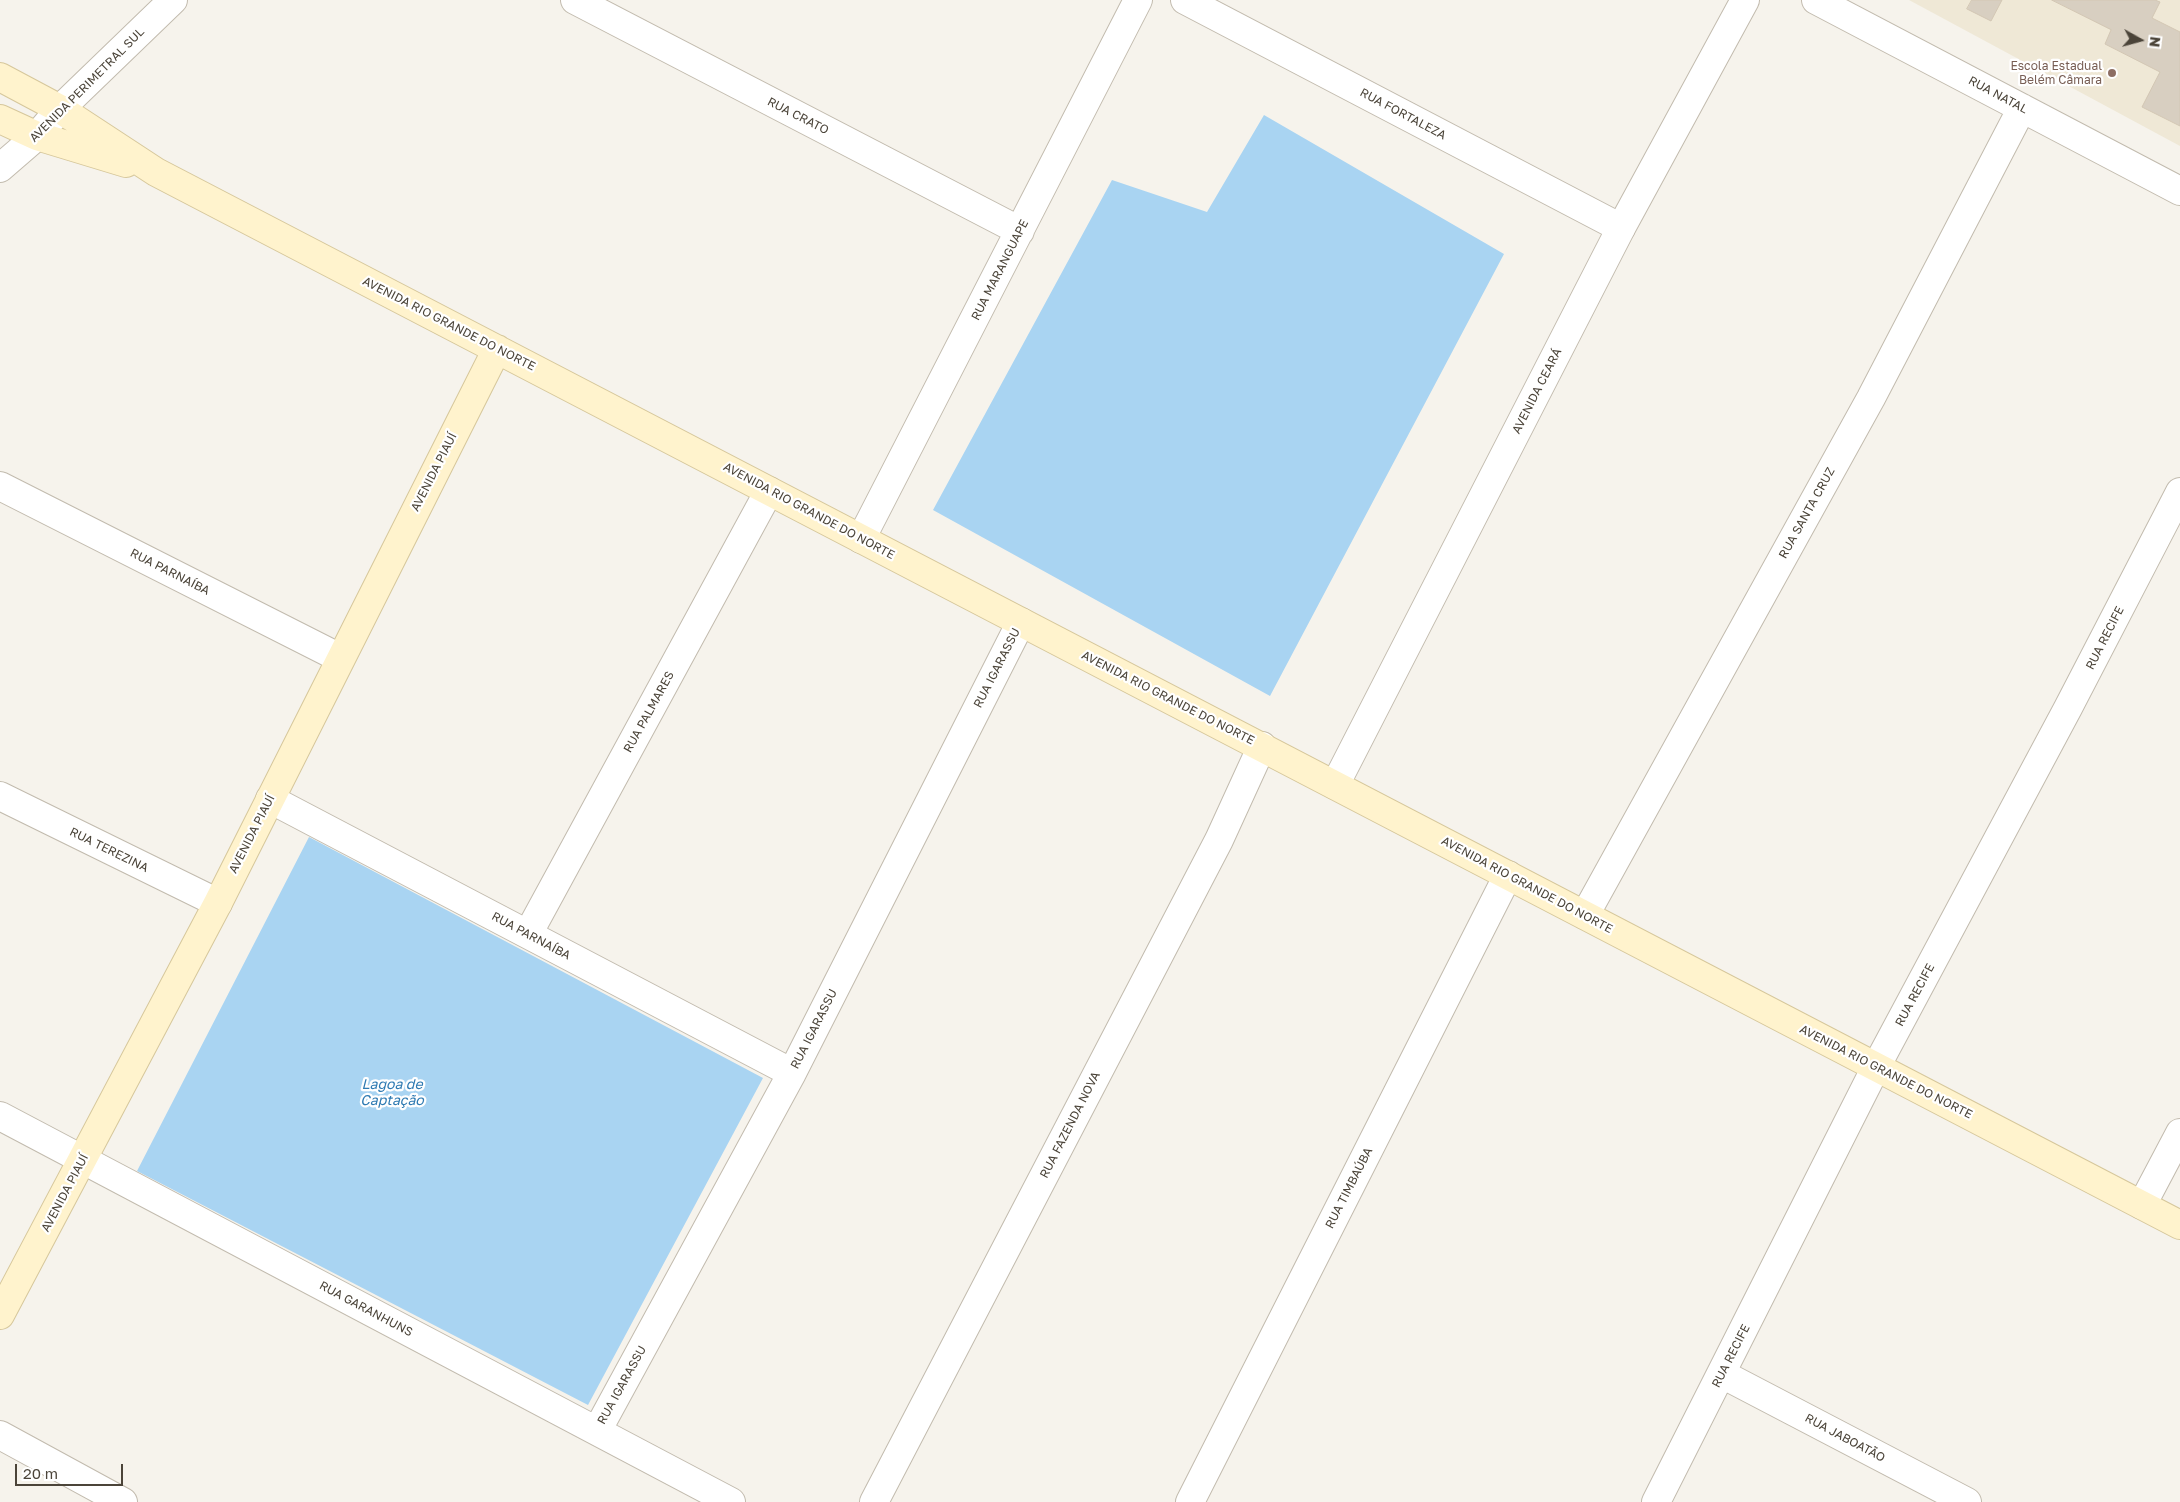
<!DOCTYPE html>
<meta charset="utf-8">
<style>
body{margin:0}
#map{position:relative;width:2180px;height:1502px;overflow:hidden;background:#f6f3ec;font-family:"Golos Text",sans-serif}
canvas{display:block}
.north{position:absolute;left:2115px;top:15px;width:50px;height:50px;-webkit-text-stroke:4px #fff;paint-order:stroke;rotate:97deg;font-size:14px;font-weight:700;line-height:20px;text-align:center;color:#4b4439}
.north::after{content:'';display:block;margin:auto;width:18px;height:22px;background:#4b4439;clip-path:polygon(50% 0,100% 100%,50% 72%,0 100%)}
.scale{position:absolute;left:15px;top:1464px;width:108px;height:22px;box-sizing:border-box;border:2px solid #4b4439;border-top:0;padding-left:6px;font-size:15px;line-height:18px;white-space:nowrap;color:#4b4439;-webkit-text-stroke:4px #fff;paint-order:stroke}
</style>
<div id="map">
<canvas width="2180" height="1502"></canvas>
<div class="north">N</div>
<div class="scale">20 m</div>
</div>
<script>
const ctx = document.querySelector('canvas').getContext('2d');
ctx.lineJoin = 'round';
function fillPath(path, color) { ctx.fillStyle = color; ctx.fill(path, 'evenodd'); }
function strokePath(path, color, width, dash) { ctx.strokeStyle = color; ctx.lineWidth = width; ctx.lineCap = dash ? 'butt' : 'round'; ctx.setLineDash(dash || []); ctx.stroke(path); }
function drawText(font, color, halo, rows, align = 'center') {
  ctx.font = font + ' "Golos Text",sans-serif'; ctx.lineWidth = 4.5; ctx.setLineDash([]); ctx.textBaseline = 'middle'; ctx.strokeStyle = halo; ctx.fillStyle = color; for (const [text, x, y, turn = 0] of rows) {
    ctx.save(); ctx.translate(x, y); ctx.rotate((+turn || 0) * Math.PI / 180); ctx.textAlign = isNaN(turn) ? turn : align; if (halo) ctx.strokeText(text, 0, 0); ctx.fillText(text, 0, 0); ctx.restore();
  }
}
fillPath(new Path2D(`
 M 1909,0 L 2180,0 L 2180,146 Z`), '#efe8d6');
fillPath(new Path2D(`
 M 1264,115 L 1504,254 L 1270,696 L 933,510 L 1112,180 L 1207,212 Z
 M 309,837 L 763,1078 L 588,1405 L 137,1171 Z`), '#a9d4f2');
const building = new Path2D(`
 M 1972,0 L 2002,0 L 1991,21 L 1967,9 Z
 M 2052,0 L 2155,0 L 2160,2 L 2152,18 L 2180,32 L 2180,126 L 2142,107 L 2160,72 L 2105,44 L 2111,30 Z`);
fillPath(building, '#d8cfc1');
strokePath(building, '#d3c7b4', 1);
const minor = new Path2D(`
 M 575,0 L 1020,231
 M 1185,0 L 1621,228
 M 1816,0 L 2180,191
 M 0,168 L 37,136 L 60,109 L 173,0
 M 0,486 L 340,658
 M 861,539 L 1138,0
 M 0,796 L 218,903
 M 270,799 L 792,1073
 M 1585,915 L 1871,398 L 2022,108
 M 528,934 L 769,491
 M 0,1116 L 731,1502
 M 2142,1205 L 2180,1133
 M 1722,1374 L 1967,1502
 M 597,1431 L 792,1073 L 1021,622
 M 0,1435 L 123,1502
 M 874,1502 L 1219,840 L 1262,746
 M 1190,1502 L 1508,875
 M 1656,1502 L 1876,1067 L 2068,708 L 2180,492`);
const tertiary = new Path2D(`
 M 1335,785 L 1621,228 L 1745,0`);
const secondary = new Path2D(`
 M 0,77 L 60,109 L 156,172 L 2180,1225
 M 0,119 L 37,136 L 126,163
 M 0,1315 L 218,903 L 497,349`);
strokePath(minor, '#c2bbae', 30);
strokePath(tertiary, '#c2bbae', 30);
strokePath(secondary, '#d6c79b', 30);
strokePath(minor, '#fff', 28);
strokePath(tertiary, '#fff', 28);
strokePath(secondary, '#fff3cd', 28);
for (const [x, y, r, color] of [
 [2112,73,5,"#8d6e63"]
]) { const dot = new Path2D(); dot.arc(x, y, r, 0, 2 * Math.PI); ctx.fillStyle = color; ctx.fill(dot); strokePath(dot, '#fff', 2); }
drawText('12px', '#785e54', '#fff', [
 ["Escola Estadual",2102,66],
 ["Belém Câmara",2102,80]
], 'right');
drawText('12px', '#4b4439', '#fff', [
 ["AVENIDA PERIMETRAL SUL",87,85,-45],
 ["RUA NATAL",1998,95,28],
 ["RUA FORTALEZA",1403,114,28],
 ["RUA CRATO",798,116,27],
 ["RUA MARANGUAPE",1000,270,-63],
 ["AVENIDA RIO GRANDE DO NORTE",449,324,27],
 ["AVENIDA CEARÁ",1537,391,-63],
 ["AVENIDA PIAUÍ",434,472,-63],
 ["AVENIDA RIO GRANDE DO NORTE",809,511,28],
 ["RUA SANTA CRUZ",1807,513,-61],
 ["RUA PARNAÍBA",170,572,27],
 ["RUA RECIFE",2105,638,-63],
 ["RUA IGARASSU",997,668,-63],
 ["AVENIDA RIO GRANDE DO NORTE",1168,698,27],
 ["RUA PALMARES",649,712,-61],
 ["AVENIDA PIAUÍ",252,834,-63],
 ["RUA TEREZINA",109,850,26],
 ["AVENIDA RIO GRANDE DO NORTE",1527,885,28],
 ["RUA PARNAÍBA",531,936,28],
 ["RUA RECIFE",1915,995,-62],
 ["RUA IGARASSU",814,1029,-63],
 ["AVENIDA RIO GRANDE DO NORTE",1886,1072,27],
 ["RUA FAZENDA NOVA",1070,1125,-63],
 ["RUA TIMBAÚBA",1349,1188,-63],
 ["AVENIDA PIAUÍ",65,1193,-62],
 ["RUA GARANHUNS",366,1309,28],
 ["RUA RECIFE",1731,1356,-63],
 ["RUA IGARASSU",622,1385,-61],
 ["RUA JABOATÃO",1845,1438,28]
]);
drawText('italic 14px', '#2e7ab2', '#fff', [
 ["Lagoa de",392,1085],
 ["Captação",392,1101]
]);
</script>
